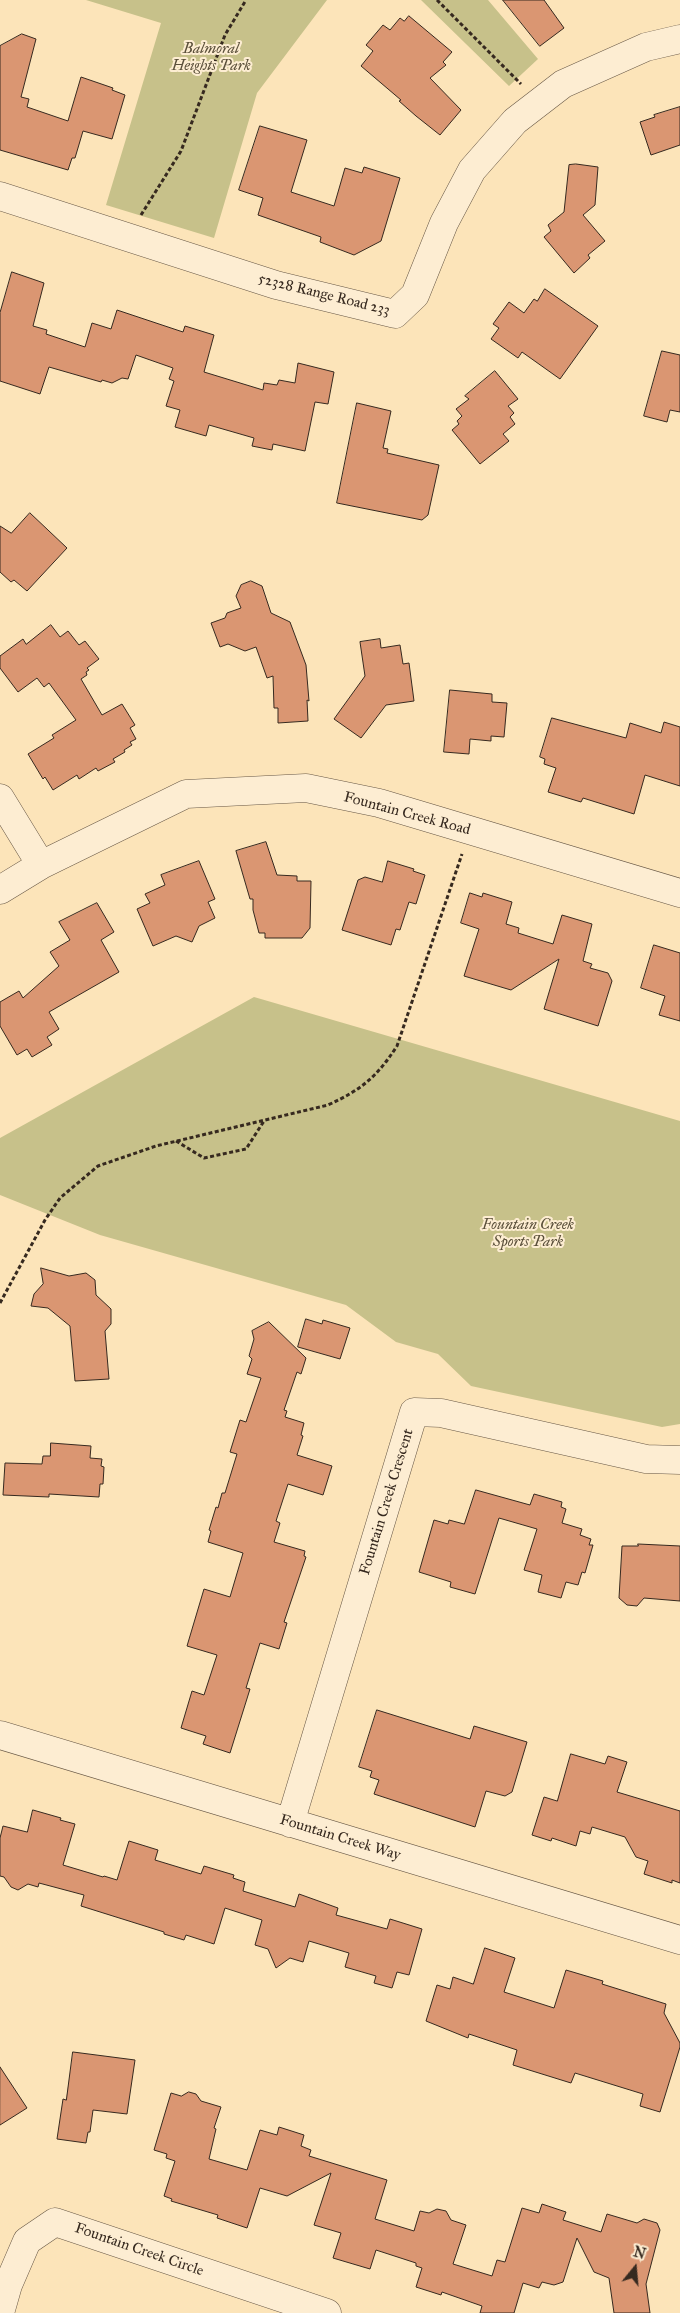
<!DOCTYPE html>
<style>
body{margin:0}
#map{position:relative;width:680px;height:2313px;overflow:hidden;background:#fce4b9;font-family:"IM FELL Great Primer",serif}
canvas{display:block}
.north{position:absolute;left:610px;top:2243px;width:50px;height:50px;-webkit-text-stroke:4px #fdedd2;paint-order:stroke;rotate:17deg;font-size:14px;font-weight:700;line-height:20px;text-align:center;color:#36291f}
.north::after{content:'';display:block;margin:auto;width:18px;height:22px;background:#36291f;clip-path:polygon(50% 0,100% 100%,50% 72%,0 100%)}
</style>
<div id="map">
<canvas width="680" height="2313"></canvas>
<div class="north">N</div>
</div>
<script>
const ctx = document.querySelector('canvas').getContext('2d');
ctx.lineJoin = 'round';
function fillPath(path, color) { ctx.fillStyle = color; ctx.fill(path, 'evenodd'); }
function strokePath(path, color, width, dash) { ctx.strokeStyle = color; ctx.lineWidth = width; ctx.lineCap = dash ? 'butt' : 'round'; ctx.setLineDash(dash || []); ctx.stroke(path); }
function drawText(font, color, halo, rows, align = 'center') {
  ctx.font = font + ' "IM FELL Great Primer",serif'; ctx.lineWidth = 4; ctx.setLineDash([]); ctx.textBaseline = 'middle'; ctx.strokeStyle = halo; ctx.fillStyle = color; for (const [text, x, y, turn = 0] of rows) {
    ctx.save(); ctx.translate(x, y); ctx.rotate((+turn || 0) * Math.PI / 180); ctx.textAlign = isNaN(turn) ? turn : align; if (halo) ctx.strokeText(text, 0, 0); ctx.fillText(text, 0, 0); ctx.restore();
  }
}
fillPath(new Path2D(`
 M 86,0 L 327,0 L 257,93 L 214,238 L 106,205 L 161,23 Z
 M 421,0 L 488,0 L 538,59 L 509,86 Z
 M 254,997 L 680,1121 L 680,1424 L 662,1427 L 471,1386 L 438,1354 L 396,1342 L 346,1305 L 100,1235 L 0,1195 L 0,1138 Z`), '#c7c18a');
const building = new Path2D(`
 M 503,0 L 544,0 L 564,28 L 540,46 Z
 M 409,16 L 452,52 L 443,62 L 446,65 L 430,78 L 461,110 L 440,135 L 416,116 L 399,101 L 401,100 L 361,66 L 373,51 L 366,45 L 383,25 L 390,30 L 400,18 L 404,21 Z
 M 22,34 L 36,39 L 21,97 L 29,99 L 27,107 L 68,121 L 81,77 L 113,88 L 112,90 L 125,95 L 112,139 L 83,131 L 75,158 L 72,158 L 68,170 L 0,150 L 0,46 Z
 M 680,107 L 680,145 L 651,155 L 640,122 L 655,117 L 654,115 Z
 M 260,126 L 307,140 L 291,192 L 334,206 L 345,168 L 362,173 L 364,167 L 400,178 L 381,241 L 354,255 L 320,242 L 321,237 L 258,215 L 263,198 L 239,190 Z
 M 576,164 L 598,167 L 595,205 L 583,215 L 605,241 L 588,255 L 590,258 L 574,273 L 544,237 L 551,231 L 548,225 L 564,212 L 569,165 Z
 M 12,272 L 44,283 L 33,326 L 47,330 L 46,334 L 85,347 L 92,323 L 111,329 L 117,310 L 183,332 L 185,326 L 214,335 L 204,372 L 263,390 L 264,383 L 277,385 L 279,380 L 295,383 L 298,363 L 334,372 L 328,404 L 315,402 L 305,451 L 273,444 L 272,450 L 252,446 L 254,438 L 209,425 L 206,436 L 175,427 L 180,410 L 166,406 L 174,381 L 169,379 L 173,368 L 136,355 L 128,379 L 122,378 L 112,383 L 102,380 L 101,382 L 49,367 L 40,394 L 0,381 L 0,313 Z
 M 545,289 L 598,326 L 560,379 L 522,352 L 518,358 L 491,339 L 499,328 L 493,324 L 509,302 L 524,313 L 534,299 L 537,301 Z
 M 662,351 L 680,355 L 680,412 L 670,410 L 667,422 L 644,416 Z
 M 495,371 L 518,399 L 508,406 L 514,413 L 510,417 L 515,424 L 503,434 L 509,441 L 480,464 L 452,430 L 459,424 L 457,421 L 462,416 L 456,409 L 469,399 L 465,396 Z
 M 357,403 L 391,411 L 383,448 L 388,449 L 387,453 L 439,465 L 428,515 L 422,520 L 337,503 Z
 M 30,513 L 67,548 L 27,591 L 14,580 L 11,582 L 0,572 L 0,526 L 11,533 Z
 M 251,581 L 262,586 L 271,613 L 290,622 L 306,665 L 309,701 L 307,700 L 308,721 L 278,723 L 278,708 L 274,708 L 273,676 L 267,678 L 256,647 L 245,651 L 228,644 L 220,647 L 211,623 L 225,618 L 227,613 L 241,608 L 236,596 L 241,585 Z
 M 51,625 L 60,637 L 68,631 L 79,645 L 85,641 L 99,659 L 87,668 L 89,670 L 86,672 L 87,675 L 81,679 L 102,715 L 122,704 L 135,725 L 130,728 L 136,739 L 130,742 L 132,745 L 124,750 L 125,752 L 113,759 L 115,762 L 98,771 L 96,768 L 79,779 L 77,775 L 53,790 L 45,777 L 43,779 L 28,754 L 54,738 L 52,735 L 76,720 L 49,683 L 44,687 L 37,678 L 18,692 L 0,668 L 0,656 L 23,639 L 26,644 Z
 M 380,639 L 381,648 L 400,645 L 403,664 L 409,663 L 414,701 L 386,705 L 361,738 L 334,719 L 365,676 L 360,642 Z
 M 450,690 L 492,694 L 492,702 L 507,703 L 504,737 L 491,736 L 491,741 L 470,739 L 469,754 L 444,752 Z
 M 552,718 L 626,738 L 630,723 L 661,733 L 664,722 L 680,727 L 680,786 L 645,775 L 634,814 L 583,798 L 581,802 L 548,792 L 556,768 L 544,764 L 545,759 L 540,757 Z
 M 266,842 L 277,875 L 297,876 L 297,881 L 311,881 L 310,928 L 302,938 L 265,938 L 265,933 L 259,933 L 253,910 L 253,899 L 250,899 L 236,851 Z
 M 199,861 L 215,899 L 208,902 L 215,918 L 199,926 L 192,942 L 176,936 L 153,946 L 137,909 L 150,903 L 145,894 L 165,885 L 161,875 Z
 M 388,861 L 414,869 L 413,871 L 425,875 L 416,904 L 409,902 L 400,930 L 396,929 L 391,945 L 342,930 L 358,880 L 365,877 L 382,882 Z
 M 470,893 L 482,897 L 483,893 L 512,902 L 506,924 L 519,928 L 518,933 L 553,944 L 562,915 L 592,924 L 583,961 L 592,964 L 590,968 L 608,973 L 612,981 L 598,1026 L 544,1009 L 559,959 L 511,990 L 464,976 L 479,929 L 461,923 Z
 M 97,903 L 114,932 L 101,940 L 119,972 L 49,1012 L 59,1029 L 47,1037 L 52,1045 L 32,1057 L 27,1049 L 17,1055 L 0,1026 L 0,1002 L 19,991 L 23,998 L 59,966 L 50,952 L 70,940 L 59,922 Z
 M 654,945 L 680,953 L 680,1021 L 659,1015 L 665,996 L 641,988 Z
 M 41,1268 L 69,1276 L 86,1273 L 95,1280 L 96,1295 L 111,1309 L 111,1324 L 105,1331 L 109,1379 L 75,1381 L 70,1326 L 48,1308 L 31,1306 L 34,1294 L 43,1284 Z
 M 306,1319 L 322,1324 L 323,1320 L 350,1328 L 340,1359 L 298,1347 Z
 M 269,1322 L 306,1358 L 301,1374 L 297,1372 L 284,1410 L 287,1411 L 285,1417 L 304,1423 L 301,1435 L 303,1436 L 297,1455 L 332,1466 L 323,1495 L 288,1484 L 276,1521 L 280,1523 L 274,1542 L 305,1551 L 304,1556 L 306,1557 L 284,1622 L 287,1623 L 279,1649 L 260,1643 L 246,1688 L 250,1689 L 230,1753 L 203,1744 L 206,1736 L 181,1728 L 192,1691 L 204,1695 L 217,1655 L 187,1646 L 204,1589 L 230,1597 L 243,1553 L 208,1542 L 211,1531 L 209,1530 L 216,1507 L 218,1508 L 222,1493 L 225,1493 L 237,1454 L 230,1452 L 240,1420 L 246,1422 L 261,1378 L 247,1374 L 252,1359 L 249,1356 L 254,1339 L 252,1331 Z
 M 51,1443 L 91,1446 L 90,1458 L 102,1459 L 101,1466 L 104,1467 L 103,1484 L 100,1484 L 99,1497 L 49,1494 L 49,1497 L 3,1495 L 5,1463 L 42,1464 L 43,1456 L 50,1456 Z
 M 476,1490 L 530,1505 L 534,1494 L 562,1502 L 561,1507 L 566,1509 L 562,1523 L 582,1529 L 580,1535 L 591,1539 L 589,1545 L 593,1545 L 585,1573 L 582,1572 L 578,1585 L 566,1582 L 561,1598 L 538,1592 L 542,1575 L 524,1570 L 537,1529 L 499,1518 L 475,1594 L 450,1587 L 451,1582 L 419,1572 L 434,1520 L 448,1524 L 449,1520 L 464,1524 Z
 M 638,1544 L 680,1546 L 680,1601 L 644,1598 L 637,1606 L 627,1605 L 619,1598 L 622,1546 L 638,1546 Z
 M 377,1710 L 470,1739 L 474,1726 L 527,1742 L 512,1792 L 505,1796 L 486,1791 L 475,1827 L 374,1794 L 379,1780 L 370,1777 L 372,1771 L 359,1767 Z
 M 571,1754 L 605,1764 L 608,1756 L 627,1762 L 617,1792 L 680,1811 L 680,1883 L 672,1880 L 672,1883 L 644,1874 L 648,1861 L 636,1857 L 625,1837 L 592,1827 L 590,1834 L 580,1831 L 576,1846 L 552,1838 L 551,1841 L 532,1835 L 544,1797 L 557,1801 Z
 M 33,1810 L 61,1818 L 60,1820 L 75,1824 L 63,1865 L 103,1877 L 104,1876 L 117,1880 L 129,1841 L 158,1850 L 155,1860 L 201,1874 L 204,1866 L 234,1875 L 233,1878 L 245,1882 L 243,1891 L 295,1907 L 299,1894 L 338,1908 L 336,1915 L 387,1929 L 390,1919 L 422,1929 L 409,1975 L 397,1972 L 392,1988 L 374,1983 L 376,1976 L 345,1967 L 349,1953 L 309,1941 L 303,1962 L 290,1958 L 276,1968 L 268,1949 L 255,1945 L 262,1920 L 225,1908 L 214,1944 L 186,1935 L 184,1940 L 164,1934 L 164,1932 L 81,1906 L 84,1895 L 39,1883 L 38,1887 L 28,1884 L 18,1890 L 11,1887 L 4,1877 L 0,1876 L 0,1838 L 3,1826 L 27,1832 Z
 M 485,1948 L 515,1958 L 504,1992 L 554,2008 L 566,1970 L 603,1981 L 602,1984 L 666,2004 L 664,2013 L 680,2043 L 680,2047 L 660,2112 L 640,2106 L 643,2094 L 575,2073 L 571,2083 L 513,2065 L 517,2050 L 469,2034 L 468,2038 L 426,2021 L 437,1985 L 450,1989 L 453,1977 L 473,1984 Z
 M 73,2052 L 135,2060 L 127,2114 L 93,2110 L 90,2132 L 88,2132 L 86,2143 L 57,2139 L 63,2099 L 66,2100 Z
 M 0,2067 L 27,2108 L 0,2125 Z
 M 189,2092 L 196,2094 L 201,2101 L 221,2107 L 214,2128 L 216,2129 L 209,2159 L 247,2170 L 260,2130 L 277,2135 L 279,2127 L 304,2135 L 301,2146 L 311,2150 L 309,2156 L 387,2180 L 375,2219 L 414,2231 L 420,2211 L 429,2213 L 437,2209 L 446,2211 L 451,2220 L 466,2225 L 453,2264 L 492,2276 L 497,2260 L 505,2262 L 522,2208 L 539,2213 L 542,2204 L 566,2212 L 563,2220 L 601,2232 L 607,2214 L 637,2223 L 644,2219 L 657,2223 L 660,2230 L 646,2284 L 650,2313 L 614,2313 L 609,2278 L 594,2272 L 577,2238 L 563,2282 L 554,2285 L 542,2282 L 539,2288 L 523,2283 L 514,2313 L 480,2313 L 482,2306 L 442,2292 L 441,2295 L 416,2287 L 422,2268 L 416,2266 L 416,2263 L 376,2250 L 370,2269 L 333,2258 L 341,2233 L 314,2225 L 331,2173 L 287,2196 L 260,2188 L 247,2228 L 217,2218 L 218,2215 L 171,2201 L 172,2199 L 164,2196 L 175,2161 L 166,2158 L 167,2154 L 154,2150 L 171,2093 L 181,2096 Z`);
fillPath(building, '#da9672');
strokePath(building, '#36291f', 1);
const minor = new Path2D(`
 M 0,196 L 276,285 L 395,314 L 415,295 L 444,223 L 472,170 L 515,121 L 563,84 L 646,47 L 680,39
 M 0,798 L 41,865
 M 0,890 L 41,865 L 186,794 L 306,788 L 379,803 L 680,893
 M 0,1735 L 680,1940
 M 290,1823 L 414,1412 L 441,1413 L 646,1459 L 680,1460
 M 0,2313 L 8,2285 L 27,2241 L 55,2222 L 327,2313`);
strokePath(minor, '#685846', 29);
strokePath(new Path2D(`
 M 437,0 L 521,84
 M 141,215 L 181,151 L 225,35 L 246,0
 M 176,1141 L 204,1158 L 246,1149 L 264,1121
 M 0,1303 L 45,1220 L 60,1198 L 98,1166 L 156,1146 L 328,1105 C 361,1090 377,1077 397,1046 L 462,854`), '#36291f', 3, [4, 2.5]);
strokePath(minor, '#fdedd2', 28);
drawText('italic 15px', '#5a4f3a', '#fdedd2', [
 ["Balmoral",211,49],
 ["Heights Park",211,66],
 ["Fountain Creek",528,1225],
 ["Sports Park",528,1242]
]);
drawText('15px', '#36291f', '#fdedd2', [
 ["52328 Range Road 233",324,295,14],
 ["Fountain Creek Road",407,814,15],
 ["Fountain Creek Crescent",387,1502,-73],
 ["Fountain Creek Way",340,1838,17],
 ["Fountain Creek Circle",139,2250,19]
]);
</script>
